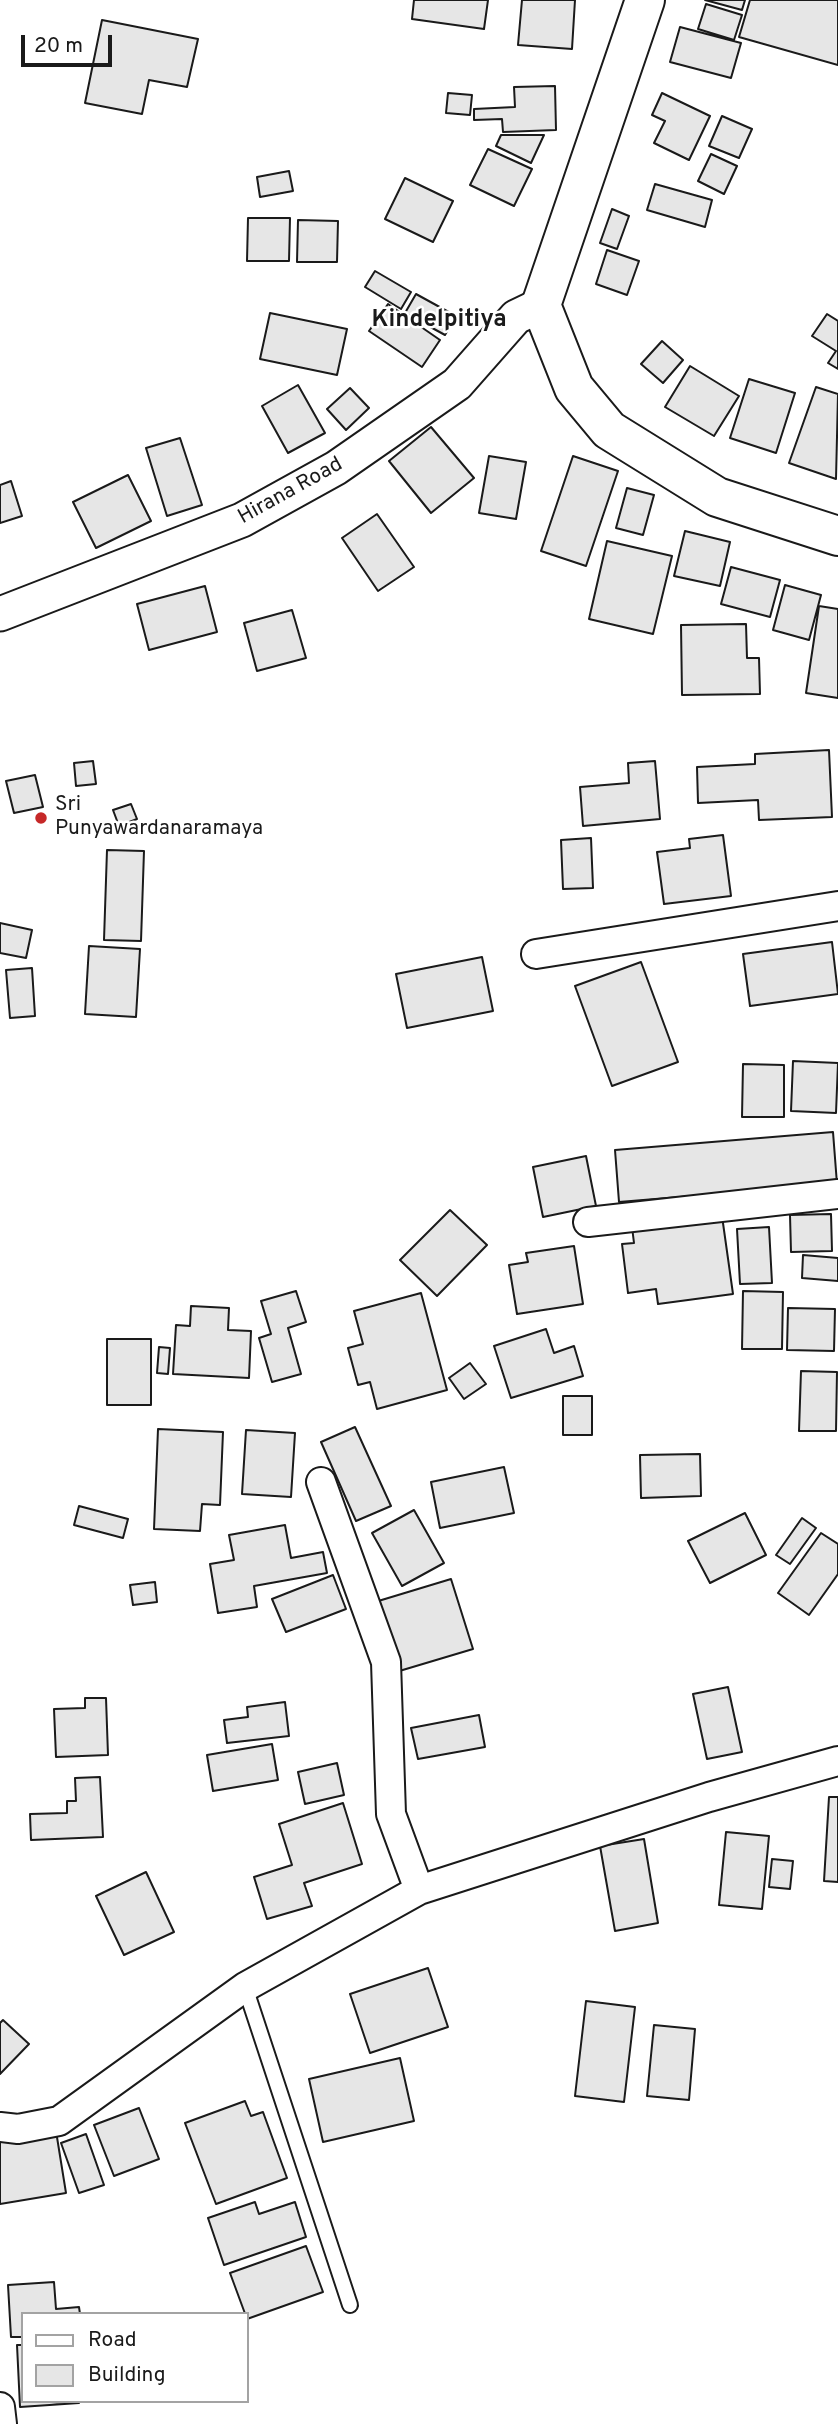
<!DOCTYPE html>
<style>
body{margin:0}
#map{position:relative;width:838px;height:2424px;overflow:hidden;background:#fff;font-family:Overpass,sans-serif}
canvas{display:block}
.legend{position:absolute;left:21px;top:2312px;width:228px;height:91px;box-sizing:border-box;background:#fff;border:2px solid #a3a3a3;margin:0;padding:9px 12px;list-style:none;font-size:21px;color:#1a1a1a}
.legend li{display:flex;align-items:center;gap:14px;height:35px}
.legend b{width:35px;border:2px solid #a3a3a3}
.scale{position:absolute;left:21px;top:35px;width:91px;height:32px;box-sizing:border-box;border:4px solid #1a1a1a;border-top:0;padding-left:9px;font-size:21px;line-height:24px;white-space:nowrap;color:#1a1a1a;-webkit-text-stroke:5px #fff;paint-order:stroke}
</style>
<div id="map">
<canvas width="838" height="2424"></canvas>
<ul class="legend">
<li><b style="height:9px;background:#fff"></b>Road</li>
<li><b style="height:19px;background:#e6e6e6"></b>Building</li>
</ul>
<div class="scale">20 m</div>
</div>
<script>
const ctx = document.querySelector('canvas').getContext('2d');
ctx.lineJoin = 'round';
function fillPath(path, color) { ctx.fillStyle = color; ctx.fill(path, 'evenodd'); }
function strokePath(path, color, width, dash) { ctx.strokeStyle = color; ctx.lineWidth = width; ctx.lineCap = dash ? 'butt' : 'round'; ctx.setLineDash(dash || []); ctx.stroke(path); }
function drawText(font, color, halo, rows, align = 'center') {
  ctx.font = font + ' Overpass,sans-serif'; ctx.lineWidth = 5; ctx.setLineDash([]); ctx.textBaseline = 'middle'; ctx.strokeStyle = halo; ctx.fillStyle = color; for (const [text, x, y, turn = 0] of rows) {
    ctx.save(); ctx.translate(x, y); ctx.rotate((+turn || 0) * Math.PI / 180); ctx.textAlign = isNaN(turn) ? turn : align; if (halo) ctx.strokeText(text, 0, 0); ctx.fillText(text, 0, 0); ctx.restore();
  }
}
const building = new Path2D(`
 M 414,0 L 488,0 L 484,29 L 412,19 Z
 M 522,0 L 575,0 L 572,49 L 518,45 Z
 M 705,0 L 745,0 L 742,10 Z
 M 750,0 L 838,0 L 838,65 L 739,37 Z
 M 706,4 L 742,15 L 734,40 L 698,29 Z
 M 102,20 L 198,39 L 187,87 L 149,80 L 142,114 L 85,103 Z
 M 680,27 L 741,43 L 731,78 L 670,62 Z
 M 555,86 L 556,130 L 503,132 L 502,119 L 474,120 L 474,109 L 515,107 L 514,87 Z
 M 448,93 L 472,95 L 470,115 L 446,113 Z
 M 662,93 L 710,116 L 689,160 L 654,143 L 665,121 L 652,115 Z
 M 722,116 L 752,129 L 739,158 L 709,146 Z
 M 501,135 L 544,135 L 531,163 L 496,146 Z
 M 488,149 L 532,169 L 514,206 L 470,185 Z
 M 711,154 L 737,166 L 724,194 L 698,181 Z
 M 289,171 L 293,191 L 260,197 L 257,177 Z
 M 405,178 L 453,201 L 433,242 L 385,219 Z
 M 655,184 L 712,200 L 705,227 L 647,210 Z
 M 612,209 L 629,216 L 617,249 L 600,243 Z
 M 248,218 L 290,218 L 289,261 L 247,261 Z
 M 298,220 L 338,221 L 337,262 L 297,262 Z
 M 607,250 L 639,261 L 627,295 L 596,284 Z
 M 375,271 L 411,292 L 401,309 L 365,287 Z
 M 416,294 L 456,316 L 445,335 L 405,313 Z
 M 388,304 L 440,340 L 422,367 L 369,331 Z
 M 270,313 L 347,329 L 337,375 L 260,359 Z
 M 827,314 L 838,321 L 838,369 L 828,363 L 836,351 L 812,336 Z
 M 662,341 L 683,360 L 663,383 L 641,364 Z
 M 690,366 L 739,396 L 714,436 L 665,407 Z
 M 749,379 L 795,393 L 776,453 L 730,438 Z
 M 298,385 L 325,433 L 288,453 L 262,406 Z
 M 816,387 L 838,394 L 836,479 L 789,463 Z
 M 350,388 L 369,408 L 346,430 L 327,409 Z
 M 431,427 L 474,478 L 431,513 L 389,461 Z
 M 180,438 L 202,505 L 167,516 L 146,448 Z
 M 489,456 L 526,462 L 516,519 L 479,513 Z
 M 573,456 L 618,471 L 586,566 L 541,551 Z
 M 128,475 L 151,521 L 96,548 L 73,502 Z
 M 11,481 L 22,516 L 0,523 L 0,485 Z
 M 627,488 L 654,495 L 643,535 L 616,528 Z
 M 377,514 L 414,567 L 378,591 L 342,538 Z
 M 685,531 L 730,542 L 720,586 L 674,576 Z
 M 607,541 L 672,556 L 653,634 L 589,619 Z
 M 731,567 L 780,580 L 770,617 L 721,604 Z
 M 785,585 L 821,595 L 809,640 L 773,630 Z
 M 205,586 L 217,632 L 149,650 L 137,604 Z
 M 819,606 L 838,609 L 838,698 L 806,693 Z
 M 292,610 L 306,658 L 257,671 L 244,623 Z
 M 746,624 L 747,658 L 759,658 L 760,694 L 682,695 L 681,625 Z
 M 829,750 L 832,817 L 759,820 L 758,800 L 698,803 L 697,767 L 755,764 L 755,754 Z
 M 93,761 L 96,784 L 76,786 L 74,763 Z
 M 655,761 L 660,819 L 583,826 L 580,787 L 629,783 L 628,763 Z
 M 35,775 L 43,807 L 14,813 L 6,781 Z
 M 131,804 L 137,819 L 119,826 L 113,810 Z
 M 723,835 L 731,896 L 664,904 L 657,852 L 690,848 L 689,839 Z
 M 591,838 L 593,888 L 563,889 L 561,840 Z
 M 107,850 L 144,851 L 141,941 L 104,940 Z
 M 0,923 L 32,930 L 26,958 L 0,953 Z
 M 832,942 L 838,994 L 750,1006 L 743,954 Z
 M 89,946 L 140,949 L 136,1017 L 85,1014 Z
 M 482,957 L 493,1011 L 407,1028 L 396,974 Z
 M 641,962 L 678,1062 L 612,1086 L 575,986 Z
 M 32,968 L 35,1016 L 10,1018 L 6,970 Z
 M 793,1061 L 838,1063 L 836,1113 L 791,1111 Z
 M 743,1064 L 784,1065 L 784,1117 L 742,1117 Z
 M 833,1132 L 837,1184 L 619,1202 L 615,1150 Z
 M 586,1156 L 596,1206 L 543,1217 L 533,1167 Z
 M 450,1210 L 487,1245 L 437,1296 L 400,1260 Z
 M 831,1214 L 832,1251 L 791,1252 L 790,1215 Z
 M 722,1216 L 733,1294 L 658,1304 L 656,1289 L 628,1293 L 622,1244 L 634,1243 L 632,1227 Z
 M 769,1227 L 772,1283 L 740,1284 L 737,1229 Z
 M 574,1246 L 583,1304 L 517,1314 L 509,1265 L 528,1262 L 526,1253 Z
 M 803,1255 L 838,1258 L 838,1281 L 802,1278 Z
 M 296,1291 L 306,1322 L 288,1328 L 301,1374 L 272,1382 L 259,1338 L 271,1334 L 261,1301 Z
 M 743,1291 L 783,1292 L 782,1349 L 742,1349 Z
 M 421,1293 L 447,1390 L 377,1409 L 370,1382 L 358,1385 L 348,1348 L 363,1344 L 354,1311 Z
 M 191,1306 L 229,1308 L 228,1330 L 251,1331 L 249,1378 L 173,1374 L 176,1325 L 190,1326 Z
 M 788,1308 L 835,1309 L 834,1351 L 787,1350 Z
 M 546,1329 L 554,1353 L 574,1346 L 583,1376 L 511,1398 L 494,1346 Z
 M 107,1339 L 151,1339 L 151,1405 L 107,1405 Z
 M 159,1347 L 170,1348 L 168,1374 L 157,1373 Z
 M 470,1363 L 486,1384 L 464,1399 L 449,1378 Z
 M 801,1371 L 837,1372 L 836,1431 L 799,1431 Z
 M 563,1396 L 592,1396 L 592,1435 L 563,1435 Z
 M 355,1427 L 391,1506 L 356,1521 L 321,1442 Z
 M 158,1429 L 223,1432 L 220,1505 L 202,1504 L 200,1531 L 154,1529 Z
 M 246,1430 L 295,1433 L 291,1497 L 242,1494 Z
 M 700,1454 L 701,1496 L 641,1498 L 640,1455 Z
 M 504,1467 L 514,1513 L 440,1528 L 431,1482 Z
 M 79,1506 L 128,1519 L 123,1538 L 74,1525 Z
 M 414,1510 L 444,1563 L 402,1586 L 372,1533 Z
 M 745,1513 L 766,1555 L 710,1583 L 688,1541 Z
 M 802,1518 L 816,1528 L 790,1564 L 776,1555 Z
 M 285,1525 L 291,1558 L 323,1552 L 327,1573 L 254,1586 L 257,1607 L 218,1613 L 210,1564 L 234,1560 L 229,1535 Z
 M 821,1533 L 838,1544 L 838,1574 L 809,1615 L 778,1593 Z
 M 333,1575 L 346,1609 L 286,1632 L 272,1599 Z
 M 451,1579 L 473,1649 L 396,1672 L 375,1602 Z
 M 155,1582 L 157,1602 L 133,1605 L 130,1585 Z
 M 728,1687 L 742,1752 L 707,1759 L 693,1694 Z
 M 85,1698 L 106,1698 L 108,1755 L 56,1757 L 54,1709 L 85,1708 Z
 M 285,1702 L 289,1736 L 227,1743 L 224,1720 L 248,1717 L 247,1707 Z
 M 479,1715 L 485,1747 L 418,1759 L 411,1728 Z
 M 272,1744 L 278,1780 L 213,1791 L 207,1755 Z
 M 337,1763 L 344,1795 L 305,1804 L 298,1772 Z
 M 100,1777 L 103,1837 L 31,1840 L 30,1814 L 67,1813 L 67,1801 L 76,1801 L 75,1778 Z
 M 829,1797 L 838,1797 L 838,1882 L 824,1881 Z
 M 343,1803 L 362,1864 L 304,1883 L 312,1906 L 267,1919 L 254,1877 L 292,1865 L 279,1824 Z
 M 726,1832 L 769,1836 L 762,1909 L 719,1905 Z
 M 644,1839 L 658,1923 L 615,1931 L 600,1846 Z
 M 772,1859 L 793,1861 L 790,1889 L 769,1887 Z
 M 146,1872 L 174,1932 L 124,1955 L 96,1896 Z
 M 428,1968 L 448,2027 L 370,2053 L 350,1994 Z
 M 586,2001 L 635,2007 L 624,2102 L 575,2096 Z
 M 3,2020 L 29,2044 L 0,2074 L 0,2023 Z
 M 654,2025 L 695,2029 L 689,2100 L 647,2096 Z
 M 400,2058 L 414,2121 L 323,2142 L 309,2079 Z
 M 245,2101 L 251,2116 L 263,2112 L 287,2178 L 216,2204 L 185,2123 Z
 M 139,2108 L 159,2159 L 114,2176 L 94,2125 Z
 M 56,2131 L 66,2193 L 0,2204 L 0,2140 Z
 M 86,2134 L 104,2185 L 79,2193 L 61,2143 Z
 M 255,2202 L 259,2214 L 295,2202 L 306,2237 L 224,2265 L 208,2218 Z
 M 306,2246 L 323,2292 L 247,2319 L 230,2273 Z
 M 54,2282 L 56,2309 L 79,2307 L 80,2314 L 23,2314 L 23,2337 L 11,2337 L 8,2285 Z
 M 17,2345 L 23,2345 L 23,2401 L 79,2403 L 20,2407 Z`);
fillPath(building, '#e6e6e6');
strokePath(building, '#1a1a1a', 2);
const service = new Path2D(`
 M 245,1987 L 350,2305`);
const minor = new Path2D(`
 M 536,954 L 838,906
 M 588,1222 L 838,1194
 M 321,1482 L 386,1662 L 391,1814 L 419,1890
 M 0,2127 L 18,2129 L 59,2121 L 245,1987 L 419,1890 L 709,1797 L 838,1761
 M 0,2407 L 2,2424`);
const tertiary = new Path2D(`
 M 0,614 L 242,520 L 336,468 L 457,384 L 516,317 L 541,305`);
const primary = new Path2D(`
 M 645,0 L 541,305 L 574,388 L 609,430 L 717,497 L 838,536`);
strokePath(service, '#1a1a1a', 18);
strokePath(minor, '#1a1a1a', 32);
strokePath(tertiary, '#1a1a1a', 37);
strokePath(primary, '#1a1a1a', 42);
strokePath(service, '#fff', 14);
strokePath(minor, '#fff', 28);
strokePath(tertiary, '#fff', 33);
strokePath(primary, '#fff', 38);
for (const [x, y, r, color] of [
 [41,818,7,"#c62828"]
]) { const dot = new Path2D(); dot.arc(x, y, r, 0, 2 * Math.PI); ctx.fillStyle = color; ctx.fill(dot); strokePath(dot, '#fff', 2.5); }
drawText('21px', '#1a1a1a', '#fff', [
 ["Hirana Road",291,492,-29]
]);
drawText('21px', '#1a1a1a', '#fff', [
 ["Sri",55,806],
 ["Punyawardanaramaya",55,830]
], 'left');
drawText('bold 24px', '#1a1a1a', '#fff', [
 ["Kindelpitiya",439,321]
]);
</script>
